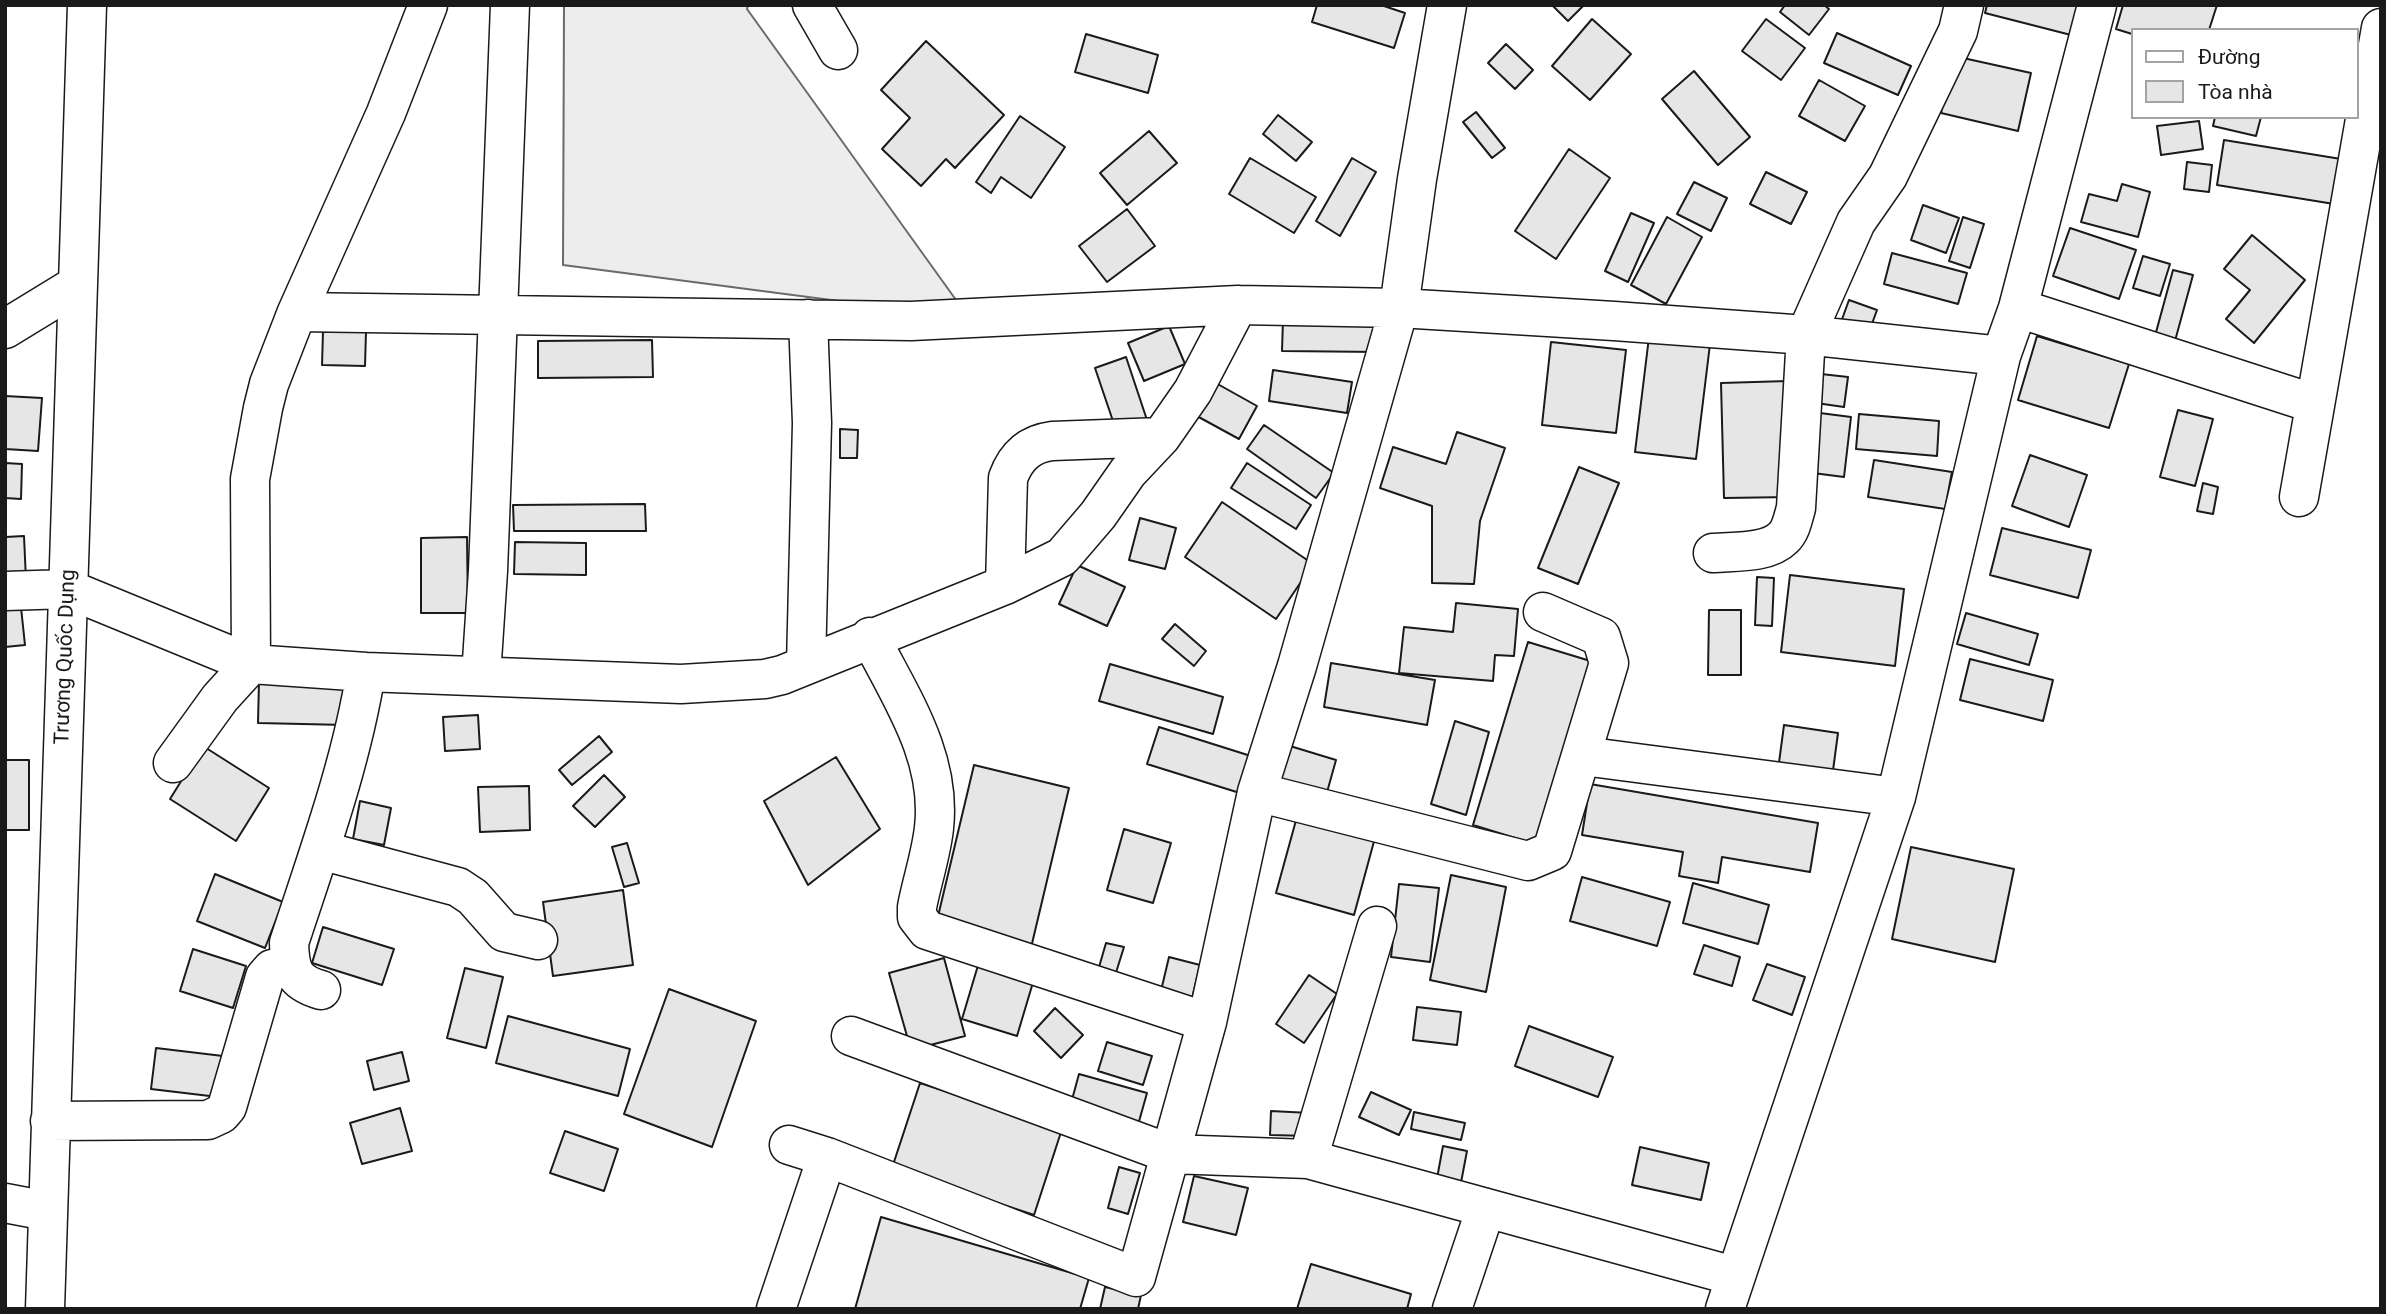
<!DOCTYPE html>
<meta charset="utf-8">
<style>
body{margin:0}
#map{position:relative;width:2386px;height:1314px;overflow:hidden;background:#fff;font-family:Roboto,sans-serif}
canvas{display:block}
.frame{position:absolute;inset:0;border:7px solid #1a1a1a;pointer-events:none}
.legend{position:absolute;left:2131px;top:28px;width:228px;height:91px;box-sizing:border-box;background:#fff;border:2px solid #a3a3a3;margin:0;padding:9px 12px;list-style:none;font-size:21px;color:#1a1a1a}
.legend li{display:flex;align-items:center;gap:14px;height:35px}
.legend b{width:35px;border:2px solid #a3a3a3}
</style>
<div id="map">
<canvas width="2386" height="1314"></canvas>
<div class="frame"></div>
<ul class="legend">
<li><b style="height:9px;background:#fff"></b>Đường</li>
<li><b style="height:19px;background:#e6e6e6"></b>Tòa nhà</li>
</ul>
</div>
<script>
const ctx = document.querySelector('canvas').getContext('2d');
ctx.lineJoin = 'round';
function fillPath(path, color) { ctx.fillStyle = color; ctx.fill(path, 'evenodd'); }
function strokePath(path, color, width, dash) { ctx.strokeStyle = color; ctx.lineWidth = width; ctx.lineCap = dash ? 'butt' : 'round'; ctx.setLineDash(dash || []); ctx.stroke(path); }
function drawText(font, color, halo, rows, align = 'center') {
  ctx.font = font + ' Roboto,sans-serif'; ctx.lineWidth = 5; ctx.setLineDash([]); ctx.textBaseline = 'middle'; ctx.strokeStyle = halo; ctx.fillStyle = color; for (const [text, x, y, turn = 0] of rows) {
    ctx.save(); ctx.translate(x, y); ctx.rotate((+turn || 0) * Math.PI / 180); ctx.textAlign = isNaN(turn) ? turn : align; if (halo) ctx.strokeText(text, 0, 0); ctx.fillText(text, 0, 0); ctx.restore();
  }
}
const built = new Path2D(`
 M 564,5 L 748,5 L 747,9 L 969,318 L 563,265 Z`);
fillPath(built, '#ededed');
strokePath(built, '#6a6a6a', 2);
const building = new Path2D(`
 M 1317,5 L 1381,5 L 1405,13 L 1394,48 L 1312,22 Z
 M 1552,5 L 1584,5 L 1568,21 Z
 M 1785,5 L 1824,5 L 1829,9 L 1809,35 L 1780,12 Z
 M 1987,5 L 2079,5 L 2071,35 L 1985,13 Z
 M 2123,5 L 2217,5 L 2209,30 L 2132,30 L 2132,34 L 2116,29 Z
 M 1592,19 L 1631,54 L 1590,100 L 1552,66 Z
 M 1766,19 L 1805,48 L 1781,80 L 1742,51 Z
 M 1837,33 L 1911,66 L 1898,95 L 1824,63 Z
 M 1086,34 L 1158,55 L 1148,93 L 1075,72 Z
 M 926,41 L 1004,115 L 955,168 L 946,159 L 921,186 L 882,149 L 910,118 L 881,90 Z
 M 1506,44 L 1533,70 L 1515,89 L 1488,63 Z
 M 1954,56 L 2031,73 L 2018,131 L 1941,113 Z
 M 1694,71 L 1750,137 L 1718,165 L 1662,99 Z
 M 1819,80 L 1865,106 L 1845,141 L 1799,116 Z
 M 1476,112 L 1505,148 L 1492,158 L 1463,122 Z
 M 1278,115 L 1312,142 L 1296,161 L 1263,134 Z
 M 1020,116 L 1065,147 L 1031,198 L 1001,177 L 991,193 L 976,182 Z
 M 2215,117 L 2261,117 L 2256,136 L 2213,126 Z
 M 2199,121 L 2203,149 L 2161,155 L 2157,126 Z
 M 1149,131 L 1177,163 L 1127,205 L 1100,173 Z
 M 2224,140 L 2341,159 L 2334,204 L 2217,185 Z
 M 1569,149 L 1610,178 L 1556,259 L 1515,231 Z
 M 1250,158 L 1316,197 L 1294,233 L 1229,194 Z
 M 1352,158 L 1376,172 L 1340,236 L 1316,221 Z
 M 2187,162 L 2212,165 L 2209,192 L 2184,189 Z
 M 1766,172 L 1807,192 L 1791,224 L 1750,204 Z
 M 1694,182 L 1727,198 L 1711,231 L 1677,214 Z
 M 2122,184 L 2150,192 L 2138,237 L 2081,222 L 2089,194 L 2117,201 Z
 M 1923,205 L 1959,218 L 1946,253 L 1911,240 Z
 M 1127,209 L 1155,246 L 1107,282 L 1079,246 Z
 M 1631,213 L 1654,223 L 1628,282 L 1605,271 Z
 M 1667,217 L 1702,237 L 1666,304 L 1631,285 Z
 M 1963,217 L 1984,224 L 1970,268 L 1949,261 Z
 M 2070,228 L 2136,250 L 2119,299 L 2053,276 Z
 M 2252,235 L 2305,280 L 2254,343 L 2226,319 L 2250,290 L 2224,269 Z
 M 1892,253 L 1967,273 L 1958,304 L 1884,284 Z
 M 2143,256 L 2170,264 L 2160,296 L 2133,288 Z
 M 2173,270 L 2193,275 L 2175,341 L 2155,336 Z
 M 1849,300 L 1877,310 L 1869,332 L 1841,322 Z
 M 1283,319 L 1380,320 L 1380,352 L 1282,351 Z
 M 1169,326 L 1185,364 L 1144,381 L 1128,343 Z
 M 323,332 L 366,332 L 365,366 L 322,365 Z
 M 2037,336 L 2129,364 L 2109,428 L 2018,400 Z
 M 1649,337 L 1710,344 L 1696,459 L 1635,452 Z
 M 652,340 L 653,377 L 538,378 L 538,341 Z
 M 1551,342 L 1626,350 L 1616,433 L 1542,425 Z
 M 1126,357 L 1147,420 L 1116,430 L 1095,368 Z
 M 1273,370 L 1352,382 L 1347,413 L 1269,401 Z
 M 1812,373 L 1848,377 L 1844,407 L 1809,402 Z
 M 1788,381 L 1791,497 L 1724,498 L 1721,383 Z
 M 1214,382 L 1257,406 L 1239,439 L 1195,415 Z
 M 5,396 L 42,398 L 38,451 L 5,449 Z
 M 2178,410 L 2213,419 L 2195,486 L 2160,477 Z
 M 1812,412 L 1851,417 L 1844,477 L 1805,472 Z
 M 1859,414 L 1939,421 L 1937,456 L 1856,449 Z
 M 1264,425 L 1334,473 L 1316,498 L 1247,449 Z
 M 840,429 L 858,430 L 857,458 L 840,458 Z
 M 1457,432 L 1505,448 L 1480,521 L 1474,584 L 1432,583 L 1432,506 L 1380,488 L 1393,447 L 1446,464 Z
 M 2030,455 L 2087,475 L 2069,527 L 2012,506 Z
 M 1874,460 L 1952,472 L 1945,509 L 1868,497 Z
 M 5,463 L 22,464 L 21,499 L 5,498 Z
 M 1247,463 L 1311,505 L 1296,529 L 1231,488 Z
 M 1579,467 L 1619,483 L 1578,584 L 1538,568 Z
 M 2203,483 L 2218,487 L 2213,514 L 2197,511 Z
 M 1222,502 L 1313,564 L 1276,619 L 1185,557 Z
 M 645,504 L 646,531 L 514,531 L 513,505 Z
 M 1140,518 L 1176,528 L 1165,569 L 1129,560 Z
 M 2002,528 L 2091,550 L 2078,598 L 1990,575 Z
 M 24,536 L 26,580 L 5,581 L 5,537 Z
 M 467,537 L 468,613 L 421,613 L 421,538 Z
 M 515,542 L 586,543 L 586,575 L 514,574 Z
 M 1077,565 L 1125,587 L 1107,626 L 1059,604 Z
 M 1790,575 L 1904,589 L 1895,666 L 1781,652 Z
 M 1757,577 L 1774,578 L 1772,626 L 1755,625 Z
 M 20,598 L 25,645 L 5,647 L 5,600 Z
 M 1456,603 L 1518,609 L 1514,656 L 1495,655 L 1493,681 L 1399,673 L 1404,627 L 1453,632 Z
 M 1709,610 L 1741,610 L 1741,675 L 1708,675 Z
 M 1966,613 L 2038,634 L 2029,665 L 1957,644 Z
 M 1175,624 L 1206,651 L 1194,666 L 1162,639 Z
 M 1528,642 L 1597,663 L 1541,846 L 1473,825 Z
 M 1970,659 L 2053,680 L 2043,721 L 1960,700 Z
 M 1331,663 L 1435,680 L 1427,725 L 1324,707 Z
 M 1110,664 L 1223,697 L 1213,734 L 1099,701 Z
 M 259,681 L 347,683 L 346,725 L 258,723 Z
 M 478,715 L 480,749 L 445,751 L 443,717 Z
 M 1455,721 L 1489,732 L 1466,815 L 1431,804 Z
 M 1784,725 L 1838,733 L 1832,778 L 1778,770 Z
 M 1159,727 L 1254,757 L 1243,794 L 1147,764 Z
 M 599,736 L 612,752 L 572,785 L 559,770 Z
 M 203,746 L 269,788 L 236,841 L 170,799 Z
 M 1290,746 L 1336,760 L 1324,803 L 1278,790 Z
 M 836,757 L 880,829 L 808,885 L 764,801 Z
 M 5,760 L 29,760 L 29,830 L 5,830 Z
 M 974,765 L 1069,788 L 1030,952 L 935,929 Z
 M 604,775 L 625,797 L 595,827 L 573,806 Z
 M 1590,784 L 1818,823 L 1810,872 L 1722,857 L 1718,883 L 1679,876 L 1683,852 L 1582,835 Z
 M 529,786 L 530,830 L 480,832 L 478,787 Z
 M 360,801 L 391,808 L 384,845 L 353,839 Z
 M 1298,813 L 1376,834 L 1354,915 L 1276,893 Z
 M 1124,829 L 1171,843 L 1153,903 L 1107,890 Z
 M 627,843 L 639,883 L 624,887 L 612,847 Z
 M 1911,847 L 2014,869 L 1995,962 L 1892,939 Z
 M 215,874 L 283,902 L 265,948 L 197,921 Z
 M 1451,875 L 1506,887 L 1486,992 L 1430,980 Z
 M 1582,877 L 1670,902 L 1657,946 L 1570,921 Z
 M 1693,883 L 1769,905 L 1758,944 L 1683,923 Z
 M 1399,884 L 1439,888 L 1430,962 L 1391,957 Z
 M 623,890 L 633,965 L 553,976 L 543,902 Z
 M 323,927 L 394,949 L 382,985 L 312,963 Z
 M 1106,943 L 1124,947 L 1114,979 L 1097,974 Z
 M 1704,945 L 1740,957 L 1732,986 L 1694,974 Z
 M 193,949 L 246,966 L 233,1008 L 180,991 Z
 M 1169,957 L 1200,965 L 1191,1003 L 1160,995 Z
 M 944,958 L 965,1036 L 911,1050 L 889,973 Z
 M 979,962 L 1034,979 L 1017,1036 L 962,1019 Z
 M 1767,964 L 1805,977 L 1792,1015 L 1753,1000 Z
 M 465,968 L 503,977 L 486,1048 L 447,1038 Z
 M 1309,975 L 1337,994 L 1304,1043 L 1276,1024 Z
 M 669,989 L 756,1021 L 712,1147 L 624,1114 Z
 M 1417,1007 L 1461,1012 L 1457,1045 L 1413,1040 Z
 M 1055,1008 L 1083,1035 L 1061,1058 L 1034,1031 Z
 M 508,1016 L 630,1049 L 618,1096 L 496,1063 Z
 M 1529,1026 L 1613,1057 L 1598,1097 L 1515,1066 Z
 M 1107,1042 L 1152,1056 L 1143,1085 L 1098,1071 Z
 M 156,1048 L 223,1056 L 218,1097 L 151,1089 Z
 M 402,1052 L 409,1081 L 374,1090 L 367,1061 Z
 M 1079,1074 L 1147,1093 L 1138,1125 L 1070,1107 Z
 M 920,1083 L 1062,1129 L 1034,1215 L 892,1168 Z
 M 1371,1092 L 1411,1110 L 1399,1135 L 1359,1117 Z
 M 400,1108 L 412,1151 L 362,1164 L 350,1123 Z
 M 1271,1111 L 1310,1113 L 1309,1136 L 1270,1135 Z
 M 1414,1112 L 1465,1123 L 1461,1140 L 1411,1129 Z
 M 565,1131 L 618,1149 L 604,1191 L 550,1173 Z
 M 1443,1146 L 1467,1151 L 1459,1193 L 1435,1189 Z
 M 1640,1147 L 1709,1163 L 1701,1200 L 1632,1185 Z
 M 1119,1167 L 1140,1173 L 1128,1214 L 1108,1208 Z
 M 1194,1176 L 1248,1188 L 1236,1235 L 1183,1222 Z
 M 881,1217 L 1089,1278 L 1080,1309 L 855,1309 Z
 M 1311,1264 L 1411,1294 L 1407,1309 L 1297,1309 Z
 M 1105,1287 L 1141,1295 L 1138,1309 L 1100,1309 Z`);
fillPath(building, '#e6e6e6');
strokePath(building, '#1a1a1a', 2);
const minor = new Path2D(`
 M 812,5 L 838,50
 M 2018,308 L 2315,404
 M 297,312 L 911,321 L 1238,305 L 1399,308 L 1614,321 L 1806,335 L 2001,356
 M 5,329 L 77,285
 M 2299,497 L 2381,28
 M 1713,553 C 1733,551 1767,554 1783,538 C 1791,531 1793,518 1796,508 L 1806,335 L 1856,222 L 1888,176 L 1958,31 L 1964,5
 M 1005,585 L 1008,478 C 1016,456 1029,444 1052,441 L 1161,437
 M 5,591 L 68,589 L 251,664 L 366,672 L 681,684 L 765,679 L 782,675 L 1005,585 L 1062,557 L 1098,515 L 1128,472 L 1161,437 L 1193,391 L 1238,305
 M 870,637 C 901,698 942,757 934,828 C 931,855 922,881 917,907 L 917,917 L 927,930 L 1207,1022
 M 806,665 L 812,423 L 808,319
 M 481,676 L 488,571 L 510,5
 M 1583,756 L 1896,797
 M 173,763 L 220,698 L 251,664 L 250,479 L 263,408 L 269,384 L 297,312 L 386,113 L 428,5
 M 1257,792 L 1528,861 L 1552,851 L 1609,663 L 1601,637 L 1543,612
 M 320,850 L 458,887 L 473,897 L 504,932 L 538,940
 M 321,990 C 293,982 290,970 289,943 C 318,854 351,765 366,672
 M 851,1036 L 1171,1154 L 1308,1159 L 1734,1276
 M 50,1121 L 208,1120 L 221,1114 L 227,1107 L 265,977 L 272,969 L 290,965
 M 789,1145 L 827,1157 L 1136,1277 L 1207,1022 L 1257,792 L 1297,666 L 1399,308 L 1417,179 L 1447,5
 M 1308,1159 L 1377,926
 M 5,1203 L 47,1211
 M 45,1309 L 87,5
 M 776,1309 L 827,1157
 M 1452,1309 L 1486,1208
 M 1725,1309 L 1896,797 L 2001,356 L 2018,308 L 2097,5`);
strokePath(minor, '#1a1a1a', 41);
strokePath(minor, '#fff', 38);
drawText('21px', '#1a1a1a', '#fff', [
 ["Trương Quốc Dụng",66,657,-88]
]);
</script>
